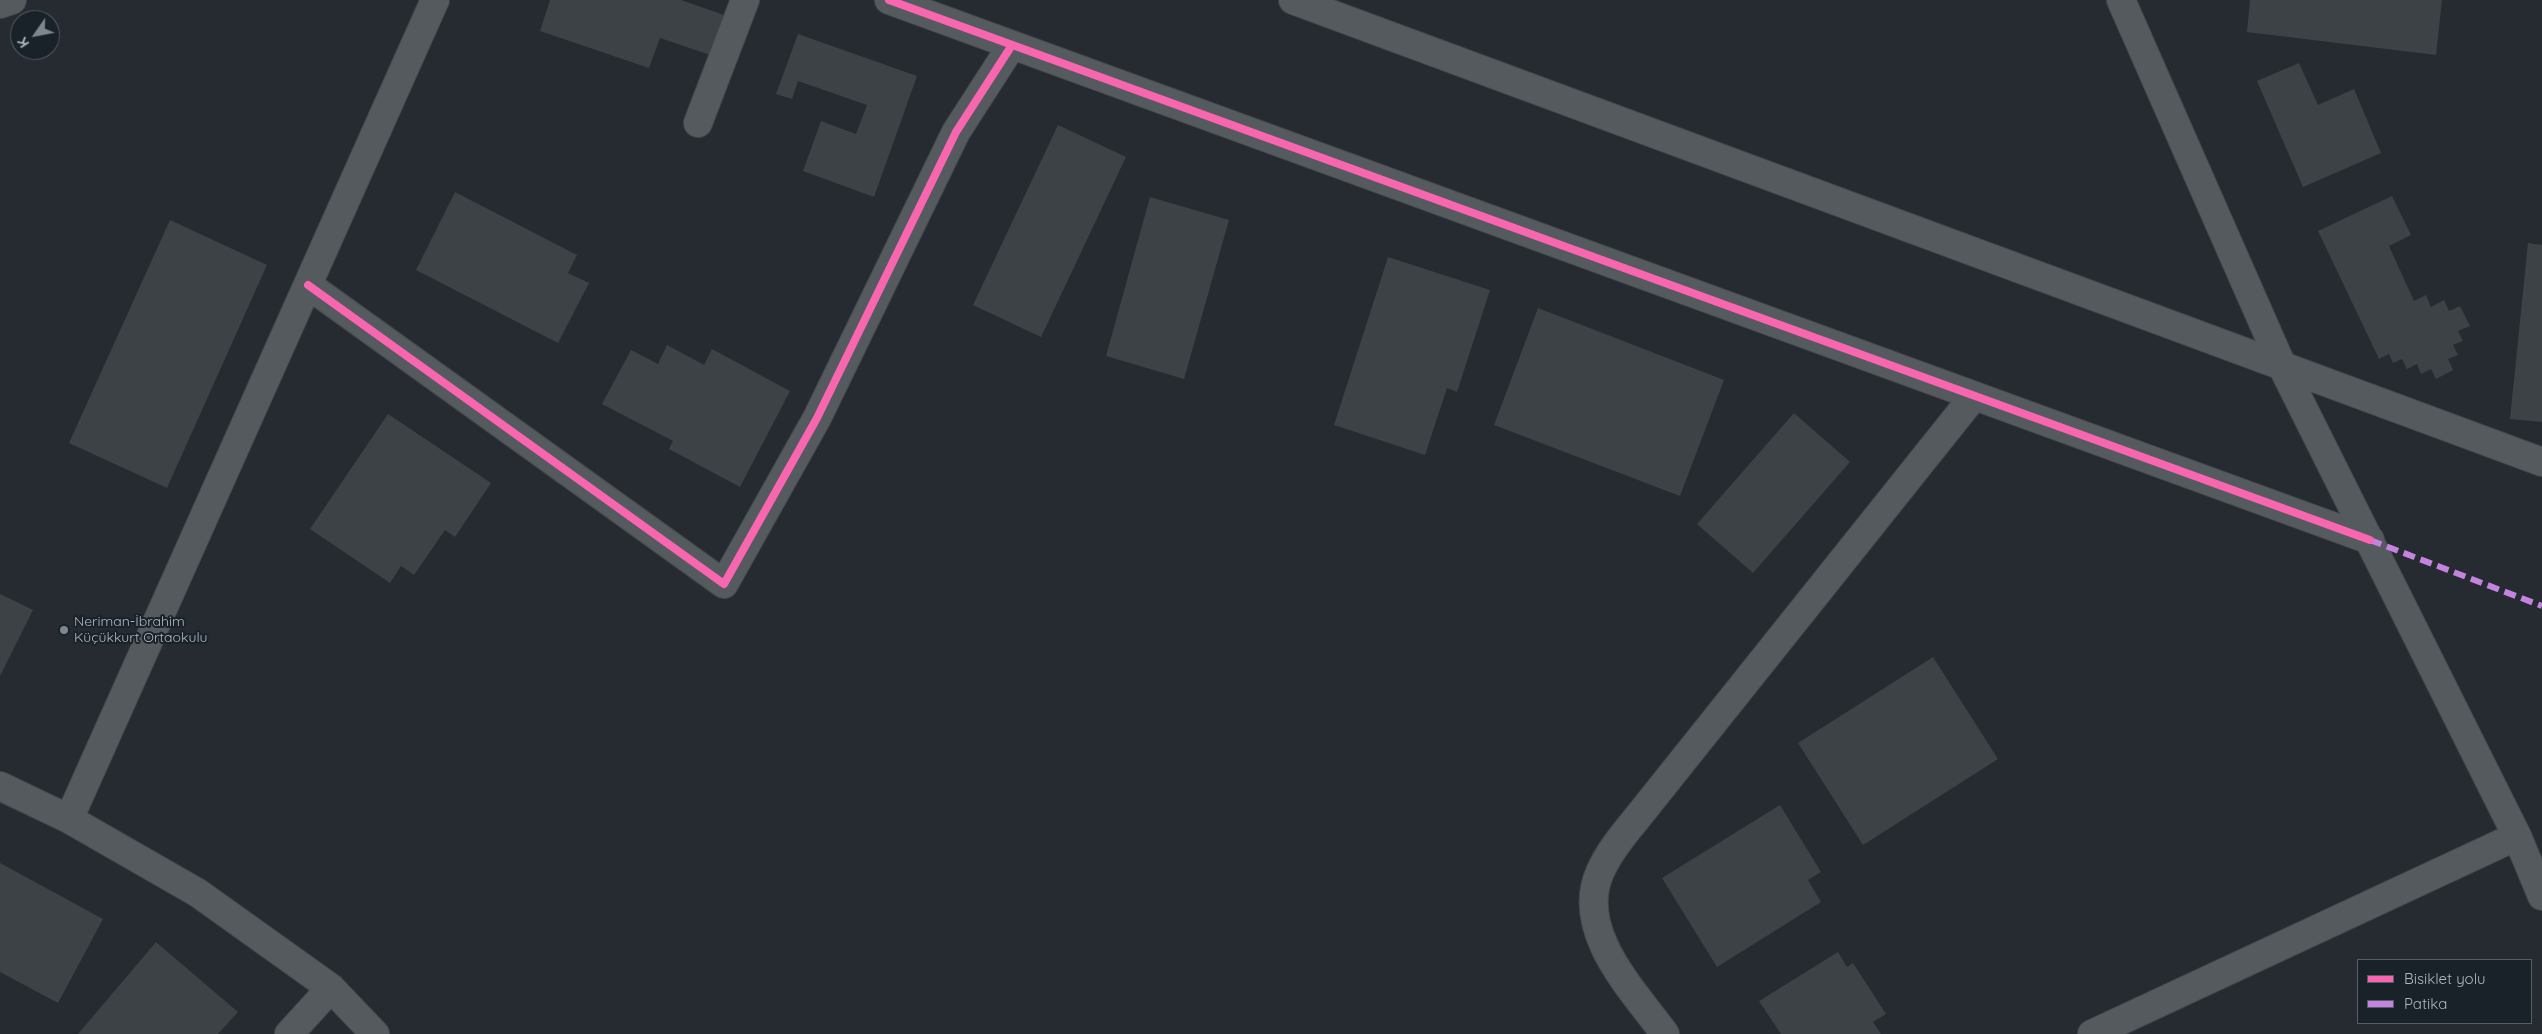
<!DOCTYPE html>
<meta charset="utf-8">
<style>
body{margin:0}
#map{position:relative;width:2542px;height:1034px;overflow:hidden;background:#252b30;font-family:Quicksand,sans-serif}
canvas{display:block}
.legend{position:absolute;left:2357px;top:959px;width:175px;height:65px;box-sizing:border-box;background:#1a2229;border:1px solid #555e66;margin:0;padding:6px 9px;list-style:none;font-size:15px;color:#aeb8c2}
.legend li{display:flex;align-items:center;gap:10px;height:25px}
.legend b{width:25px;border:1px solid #555e66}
.north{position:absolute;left:10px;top:10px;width:50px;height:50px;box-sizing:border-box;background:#1a2229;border:1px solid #555e66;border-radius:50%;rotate:237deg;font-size:14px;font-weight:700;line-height:20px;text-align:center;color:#aeb8c2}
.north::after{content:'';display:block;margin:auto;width:18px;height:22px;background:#7e878f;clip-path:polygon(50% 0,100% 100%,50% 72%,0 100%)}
</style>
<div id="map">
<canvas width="2542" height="1034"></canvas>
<ul class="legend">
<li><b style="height:6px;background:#f766af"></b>Bisiklet yolu</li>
<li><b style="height:6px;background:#c483df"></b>Patika</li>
</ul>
<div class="north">K</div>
</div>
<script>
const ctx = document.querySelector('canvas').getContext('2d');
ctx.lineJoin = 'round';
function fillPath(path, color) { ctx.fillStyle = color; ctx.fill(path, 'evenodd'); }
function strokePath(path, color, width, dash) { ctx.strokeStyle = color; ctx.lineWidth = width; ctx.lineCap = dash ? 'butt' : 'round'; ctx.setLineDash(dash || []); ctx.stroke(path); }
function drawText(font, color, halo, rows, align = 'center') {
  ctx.font = font + ' Quicksand,sans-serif'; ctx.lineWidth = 4; ctx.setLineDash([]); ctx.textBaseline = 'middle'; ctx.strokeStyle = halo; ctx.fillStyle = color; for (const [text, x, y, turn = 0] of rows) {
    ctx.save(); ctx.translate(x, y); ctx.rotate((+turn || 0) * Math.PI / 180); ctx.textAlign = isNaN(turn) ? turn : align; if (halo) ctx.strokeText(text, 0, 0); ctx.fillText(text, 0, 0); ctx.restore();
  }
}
fillPath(new Path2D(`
 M 550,0 L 681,0 L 724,15 L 710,55 L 660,38 L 649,68 L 540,31 Z
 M 2250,0 L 2442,0 L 2436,55 L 2247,32 Z
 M 798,34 L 917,76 L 874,197 L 803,171 L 821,121 L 856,134 L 867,105 L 798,81 L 792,99 L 776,94 Z
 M 2299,63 L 2318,105 L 2354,89 L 2381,153 L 2303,187 L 2257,81 Z
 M 1058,125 L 1126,157 L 1041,337 L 973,305 Z
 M 455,192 L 577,255 L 568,273 L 589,283 L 558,343 L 416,270 Z
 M 2392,196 L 2411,235 L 2389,246 L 2414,301 L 2426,295 L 2431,307 L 2444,300 L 2449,311 L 2460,306 L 2470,326 L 2458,331 L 2463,341 L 2453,345 L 2458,355 L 2448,359 L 2453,370 L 2436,379 L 2431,369 L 2421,374 L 2417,364 L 2407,369 L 2402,359 L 2393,363 L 2389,354 L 2379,359 L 2318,231 Z
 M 1150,197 L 1229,220 L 1184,379 L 1106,356 Z
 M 170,220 L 267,265 L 167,488 L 69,443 Z
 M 2528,243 L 2542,245 L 2542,422 L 2510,419 Z
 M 1388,257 L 1490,290 L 1457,392 L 1447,388 L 1425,455 L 1334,425 Z
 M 1538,308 L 1724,380 L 1680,496 L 1494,425 Z
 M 667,345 L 704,365 L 712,349 L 790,391 L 740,487 L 669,449 L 673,441 L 602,404 L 631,350 L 658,364 Z
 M 1794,413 L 1850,462 L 1753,573 L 1697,524 Z
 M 388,414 L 491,483 L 455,537 L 445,530 L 414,575 L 401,566 L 390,583 L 310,529 Z
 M 0,594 L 33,610 L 0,676 Z
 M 1933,657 L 1998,759 L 1863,845 L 1798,743 Z
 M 1780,805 L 1821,872 L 1808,880 L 1821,902 L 1717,967 L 1662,878 Z
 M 0,863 L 103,919 L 58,1003 L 0,972 Z
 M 156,942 L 238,1012 L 218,1034 L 78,1034 Z
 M 1838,952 L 1847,967 L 1853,963 L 1886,1014 L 1873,1022 L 1881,1034 L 1781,1034 L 1759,1001 Z`), '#3d4247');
const minor = new Path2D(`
 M 889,0 L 2370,540
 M 1293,0 L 2542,462
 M 2121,0 L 2283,368 L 2517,836 L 2542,896
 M 0,4 L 12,0
 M 698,123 L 745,0
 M 308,285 L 724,584 L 817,418 L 956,132 L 1012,45
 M 0,786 L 69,819 L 198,893 L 331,988 L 375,1034
 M 69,819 L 435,0
 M 289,1034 L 331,988
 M 1665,1034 C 1633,990 1574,931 1600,872 C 1609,852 1623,835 1637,818 L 1974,396
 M 2092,1034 L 2517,836`);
strokePath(minor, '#43474b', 30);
strokePath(minor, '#555a5e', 28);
strokePath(new Path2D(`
 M 2370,540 L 2542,606`), '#c483df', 6, [12, 6]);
strokePath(new Path2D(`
 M 889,0 L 2370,540
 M 308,285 L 724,584 L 817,418 L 956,132 L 1012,45`), '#f766af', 8);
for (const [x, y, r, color] of [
 [64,630,5,"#7e878f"]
]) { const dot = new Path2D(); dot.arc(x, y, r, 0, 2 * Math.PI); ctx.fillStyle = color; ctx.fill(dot); strokePath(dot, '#1a2229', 2); }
drawText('14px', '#aeb8c2', '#1a2229', [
 ["Neriman-İbrahim",74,622],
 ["Küçükkurt Ortaokulu",74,638]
], 'left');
</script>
